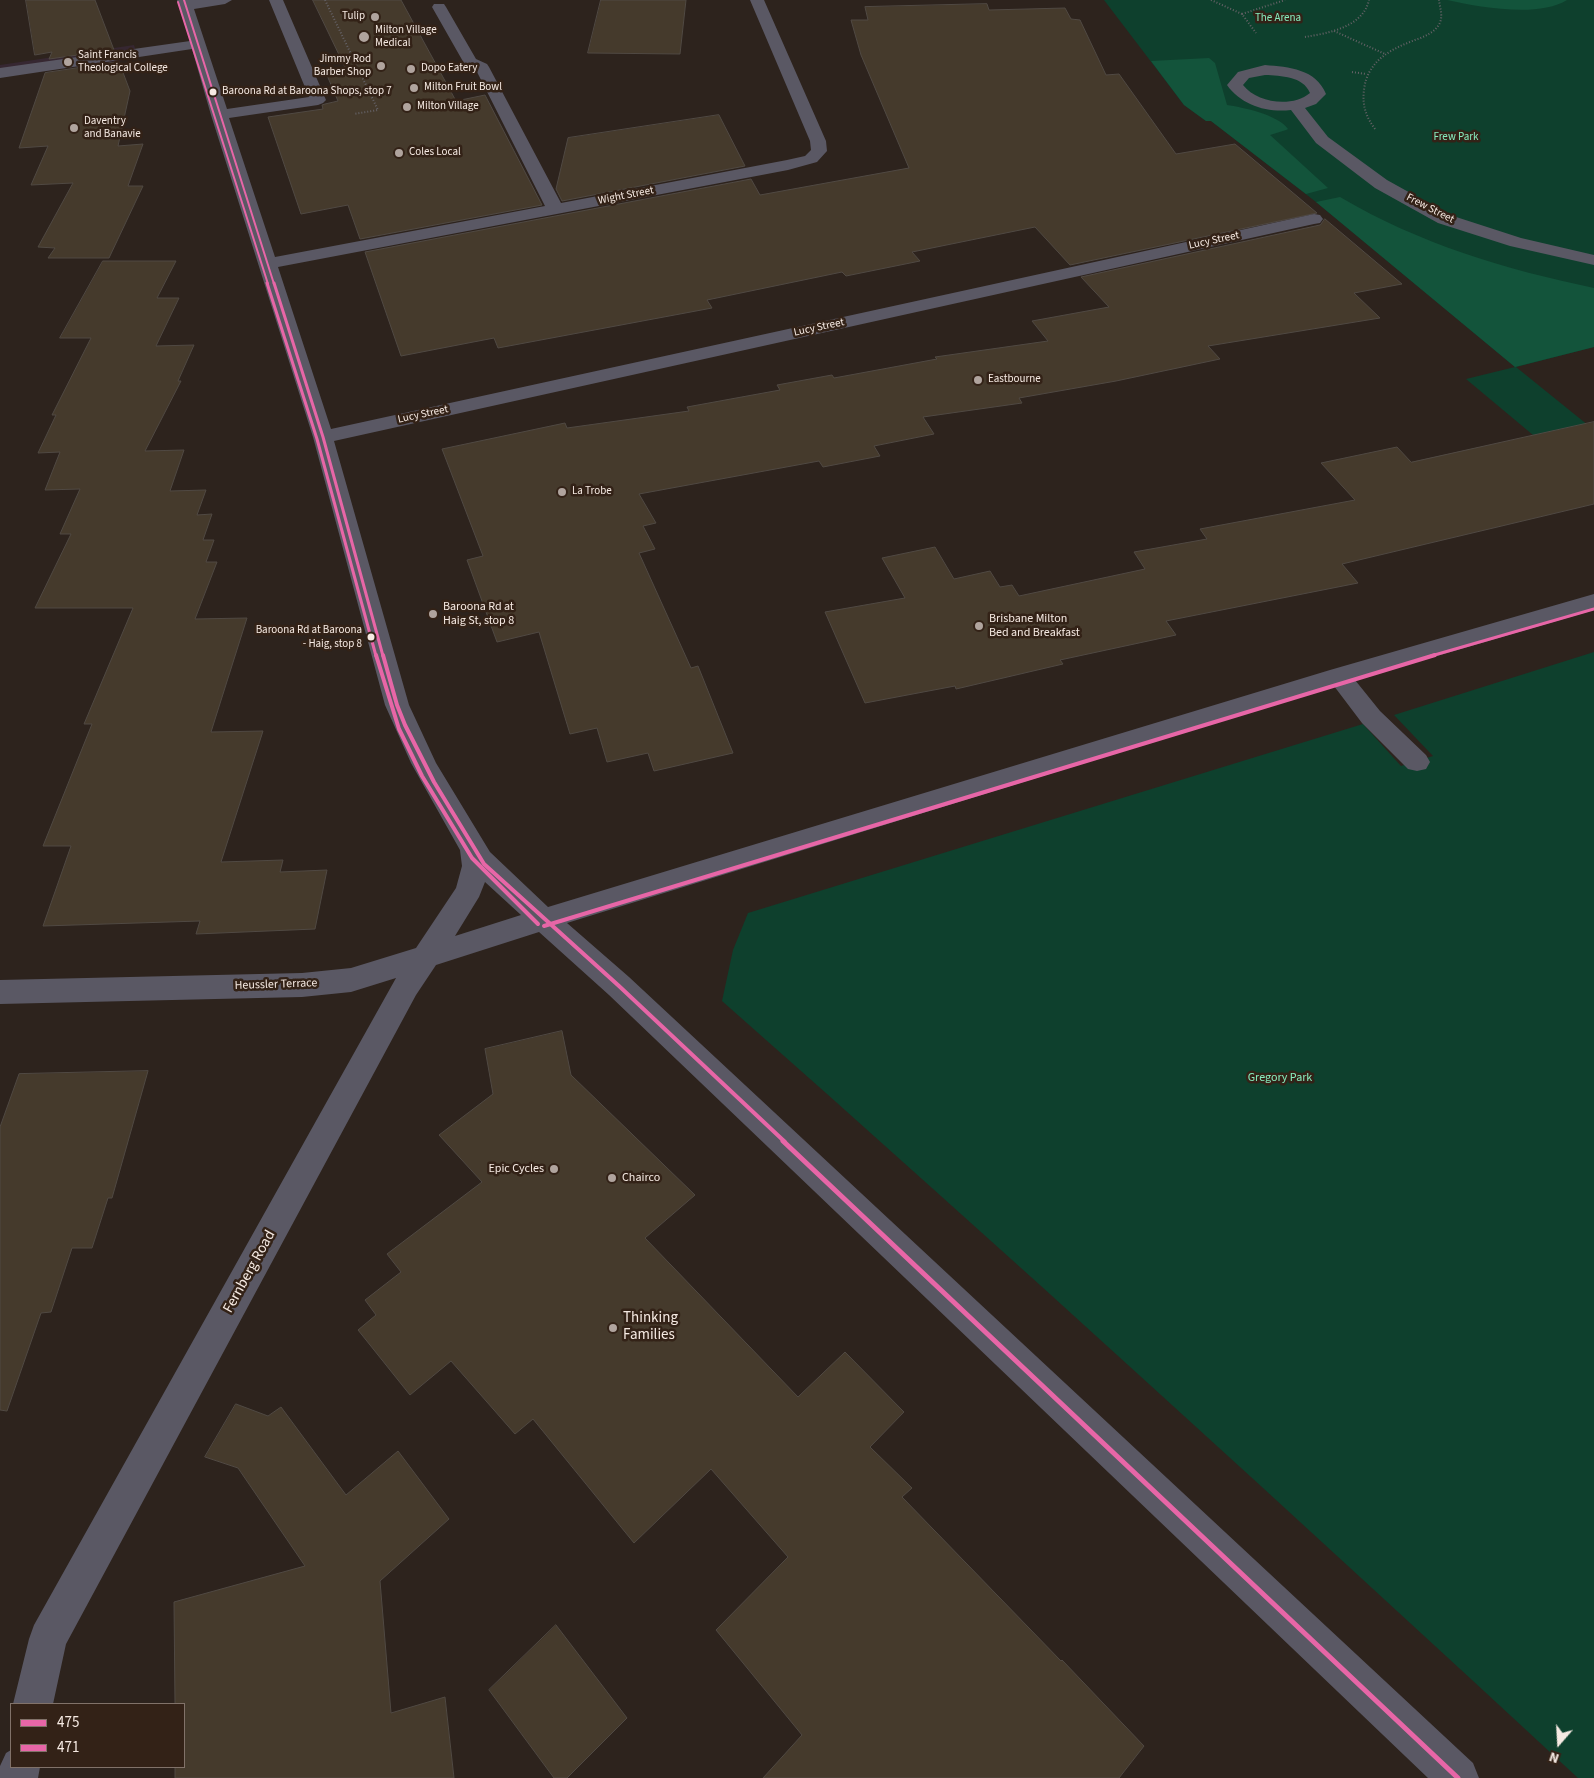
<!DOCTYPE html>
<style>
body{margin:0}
#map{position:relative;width:1594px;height:1778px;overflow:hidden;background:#2d231d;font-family:"Source Sans 3",sans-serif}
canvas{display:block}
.legend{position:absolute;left:10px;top:1703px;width:175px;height:65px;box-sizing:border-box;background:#332217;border:1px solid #817269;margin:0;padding:6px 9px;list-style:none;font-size:15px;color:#f6eae3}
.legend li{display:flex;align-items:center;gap:10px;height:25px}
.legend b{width:25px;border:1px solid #817269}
.north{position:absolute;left:1534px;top:1718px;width:50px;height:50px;-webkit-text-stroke:4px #332217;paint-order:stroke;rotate:199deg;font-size:14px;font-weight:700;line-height:20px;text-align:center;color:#f6eae3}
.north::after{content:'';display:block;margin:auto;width:18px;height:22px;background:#f6eae3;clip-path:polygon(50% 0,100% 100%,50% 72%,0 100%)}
</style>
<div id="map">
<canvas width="1594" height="1778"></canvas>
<ul class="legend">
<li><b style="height:6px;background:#e766a7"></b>475</li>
<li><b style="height:6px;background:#e766a7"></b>471</li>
</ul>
<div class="north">N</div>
</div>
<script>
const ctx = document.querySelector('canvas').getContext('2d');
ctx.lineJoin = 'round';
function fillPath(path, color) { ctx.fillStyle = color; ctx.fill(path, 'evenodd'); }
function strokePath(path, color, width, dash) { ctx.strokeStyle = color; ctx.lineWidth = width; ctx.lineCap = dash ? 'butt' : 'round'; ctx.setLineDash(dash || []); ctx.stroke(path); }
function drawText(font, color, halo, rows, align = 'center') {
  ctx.font = font + ' "Source Sans 3",sans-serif'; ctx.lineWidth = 5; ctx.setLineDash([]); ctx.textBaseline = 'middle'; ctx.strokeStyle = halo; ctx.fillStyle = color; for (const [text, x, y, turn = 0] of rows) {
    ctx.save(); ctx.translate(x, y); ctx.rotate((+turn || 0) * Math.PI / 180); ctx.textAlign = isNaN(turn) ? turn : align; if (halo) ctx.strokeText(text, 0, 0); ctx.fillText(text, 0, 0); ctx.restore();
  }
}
fillPath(new Path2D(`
 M 134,45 L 138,58 L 0,77 L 0,65 Z`), '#362731');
fillPath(new Path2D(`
 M 1104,0 L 1594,0 L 1594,347 L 1516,367 L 1594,430 L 1594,486 L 1466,379 L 1515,367 L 1316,202 L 1211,121 L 1206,121 L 1184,105 Z
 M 1594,652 L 1594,1778 L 1578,1778 C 1295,1516 1011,1256 722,1001 L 733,950 L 748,913 L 1363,724 L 1401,766 L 1433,756 L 1394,715 Z`), '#0e402d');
fillPath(new Path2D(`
 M 1447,0 L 1567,0 C 1539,18 1478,7 1447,0 Z
 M 1209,58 L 1215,63 L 1227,105 C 1242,107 1279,115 1288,129 L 1286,130 L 1270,135 L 1328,188 L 1306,194 L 1211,121 L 1206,121 L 1184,105 L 1151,61 Z
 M 1340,197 C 1420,244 1504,269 1594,288 L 1594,347 L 1515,367 L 1316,202 Z`), '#13543b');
const building = new Path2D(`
 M 26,0 L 95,0 L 114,50 L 49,59 L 52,52 L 35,55 Z
 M 313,0 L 401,0 L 456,101 L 485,95 L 542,205 L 360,239 L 348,205 L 301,214 L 268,117 L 323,109 L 322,105 L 325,104 L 338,101 L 326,73 L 346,70 Z
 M 601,0 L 686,0 L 680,54 L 588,53 Z
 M 987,4 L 989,10 L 1065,8 L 1071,19 L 1080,20 L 1106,75 L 1119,74 L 1176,154 L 1235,144 L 1317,213 L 1070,265 L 1035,227 L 912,252 L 920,261 L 846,276 L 842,272 L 707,300 L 712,308 L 498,348 L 494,338 L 401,356 L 365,252 L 751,179 L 760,195 L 909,168 L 861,55 L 851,20 L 868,20 L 865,7 Z
 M 119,62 L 130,91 L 118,146 L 143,144 L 128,186 L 143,186 L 109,258 L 48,258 L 55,248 L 38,247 L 73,183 L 31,185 L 48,146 L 19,148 L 45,73 Z
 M 719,115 L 745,166 L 562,201 L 556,189 L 568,138 Z
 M 1325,219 L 1402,284 L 1354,293 L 1380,318 L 1208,346 L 1220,359 L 1116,381 L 1019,398 L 1022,403 L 923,417 L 934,434 L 874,446 L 880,456 L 823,467 L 819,461 L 639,494 L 656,523 L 643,526 L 655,549 L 639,553 L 691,668 L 698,666 L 733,753 L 654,771 L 648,753 L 607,762 L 597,728 L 570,734 L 539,632 L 497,642 L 467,560 L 483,556 L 442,449 L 565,423 L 567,428 L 689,411 L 687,407 L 780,390 L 777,385 L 832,375 L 834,378 L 937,359 L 935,357 L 1048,341 L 1032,321 L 1109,307 L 1081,277 L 1320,225 Z
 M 103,261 L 176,261 L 157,298 L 179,298 L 156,346 L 194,345 L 178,381 L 181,381 L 145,451 L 184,450 L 170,491 L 206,490 L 197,515 L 212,514 L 203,540 L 214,540 L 206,562 L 217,562 L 195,619 L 247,618 L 211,732 L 263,731 L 221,862 L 283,860 L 280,872 L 327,870 L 315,929 L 196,934 L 200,921 L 43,926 L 71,846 L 43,846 L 92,724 L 84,724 L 133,608 L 35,608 L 71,534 L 60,534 L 80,489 L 45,490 L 60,452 L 38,453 L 56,415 L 52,415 L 91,338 L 60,338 Z
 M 1594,422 L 1594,504 L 1342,564 L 1358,583 L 1166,621 L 1176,635 L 1060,660 L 1063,664 L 956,689 L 955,686 L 865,703 L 825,612 L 905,598 L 882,558 L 935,547 L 954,579 L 990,571 L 1000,587 L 1012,585 L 1019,596 L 1145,569 L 1134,552 L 1207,539 L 1200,529 L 1355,500 L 1321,463 L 1397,447 L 1411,462 Z
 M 562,1031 L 571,1075 L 695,1195 L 645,1238 L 798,1397 L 845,1352 L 904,1412 L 870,1447 L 912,1488 L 902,1497 L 1061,1661 L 1062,1660 L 1144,1746 L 1119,1778 L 763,1778 L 802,1735 L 716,1630 L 788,1557 L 711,1469 L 634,1543 L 533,1419 L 515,1434 L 451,1361 L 410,1395 L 358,1330 L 376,1315 L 365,1300 L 401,1272 L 387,1254 L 482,1182 L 439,1135 L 493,1094 L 485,1049 Z
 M 148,1071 L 112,1198 L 108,1198 L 92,1248 L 72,1248 L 51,1312 L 41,1313 L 7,1411 L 0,1410 L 0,1127 L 19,1074 Z
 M 236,1404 L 268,1416 L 281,1407 L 346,1495 L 398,1451 L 449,1519 L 380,1581 L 391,1713 L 445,1697 L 454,1778 L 175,1778 L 175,1767 L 184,1767 L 184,1704 L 175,1704 L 174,1602 L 305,1566 L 238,1468 L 205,1457 Z
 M 556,1625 L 627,1718 L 567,1778 L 554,1778 L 489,1690 Z`);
fillPath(building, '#453a2c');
strokePath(building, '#504943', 1);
strokePath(new Path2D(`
 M 325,0 L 378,110 L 354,114
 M 1211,0 L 1242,14 L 1256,33
 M 1242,14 L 1285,0
 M 1334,31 L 1385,54
 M 1305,37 C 1329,33 1363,27 1369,0
 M 1352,72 L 1366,74
 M 1375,129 C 1366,117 1362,105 1364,90 C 1367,61 1391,49 1415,40 C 1424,37 1433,33 1438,26 C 1444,18 1440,9 1439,0`), '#656267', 2, [1, 2]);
fillPath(new Path2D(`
 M 177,0 L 232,0 L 225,4 L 194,9 L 227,109 L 309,97 L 269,0 L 283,0 L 326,100 L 323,103 L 318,105 L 229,118 L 275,257 L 545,206 L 476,70 L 465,65 L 432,7 L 434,4 L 444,4 L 446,7 L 476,59 L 487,64 L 489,67 L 561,203 L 787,160 L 805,156 L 811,150 L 810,141 L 750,0 L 764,0 L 826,141 L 827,151 L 817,162 L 788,170 L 278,267 L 331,429 L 1314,214 L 1320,215 L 1323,219 L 1320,223 L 1314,224 L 334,441 L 409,705 L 436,763 L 490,852 L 548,907 L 1330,670 L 1594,594 L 1594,610 L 1355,680 L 1380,711 L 1426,755 L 1430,762 L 1426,769 L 1417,771 L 1408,769 L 1362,723 L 1334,686 L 567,923 L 629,977 L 1473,1763 L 1479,1778 L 1428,1778 L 609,995 L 539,932 L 436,965 L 416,995 L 66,1644 L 53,1704 L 13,1704 L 29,1639 L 34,1625 L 396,978 L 351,992 L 302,997 L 0,1004 L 0,980 L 302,973 L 351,968 L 416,948 L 456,888 L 462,866 L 460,850 L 411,763 L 385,705 L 313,437 L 211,115 L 192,49 L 0,78 L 0,68 L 190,41 ZM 485,882 L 521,915 L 455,936 L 479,897 Z
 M 1265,65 C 1289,67 1316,69 1326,94 L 1316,104 L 1305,108 L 1328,137 L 1387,180 L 1450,215 L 1521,238 L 1594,255 L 1594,265 L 1510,246 L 1438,223 L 1375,188 L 1316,143 L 1291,110 C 1267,113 1241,105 1227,85 L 1238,72 ZM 1265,75 C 1281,76 1303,76 1310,93 C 1292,108 1257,103 1243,85 L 1249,78 Z
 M 11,1750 L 11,1767 L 40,1767 L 38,1778 L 0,1778 L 0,1766 L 6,1753 Z`), '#5a5864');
strokePath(new Path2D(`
 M 184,0 L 274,284`), '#e766a7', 2);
strokePath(new Path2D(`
 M 274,283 L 323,437 L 383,656`), '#e766a7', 3);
strokePath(new Path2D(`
 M 383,655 L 397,705 L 405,725 L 434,782 L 484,864 L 619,986 L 785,1142`), '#e766a7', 4);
strokePath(new Path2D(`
 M 783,1141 L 1458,1778`), '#e766a7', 5);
strokePath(new Path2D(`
 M 178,2 L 268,284`), '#e766a7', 2);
strokePath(new Path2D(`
 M 267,283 L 317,439 L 376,656
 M 1431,656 L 1594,609`), '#e766a7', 3);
strokePath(new Path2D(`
 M 376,655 L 399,729 L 422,776 L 472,858 L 538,924
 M 544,926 L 1435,655`), '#e766a7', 4);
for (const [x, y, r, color] of [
 [375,17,5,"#b0a49e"],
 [364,37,6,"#b0a49e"],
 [68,62,5,"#b0a49e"],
 [381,66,5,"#b0a49e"],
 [411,69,5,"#b0a49e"],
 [414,88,5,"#b0a49e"],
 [213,92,4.5,"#f6eae3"],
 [407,107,5,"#b0a49e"],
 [74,128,5,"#b0a49e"],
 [399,153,5,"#b0a49e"],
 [978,380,5,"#b0a49e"],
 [562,492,5,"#b0a49e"],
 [433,614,5,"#b0a49e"],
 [979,626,5,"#b0a49e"],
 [371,637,4.5,"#f6eae3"],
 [554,1169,5,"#b0a49e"],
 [612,1178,5,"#b0a49e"],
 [613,1328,5,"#b0a49e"]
]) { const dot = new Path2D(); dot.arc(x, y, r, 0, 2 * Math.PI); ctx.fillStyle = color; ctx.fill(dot); strokePath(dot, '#332217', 2); }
drawText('11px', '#f6eae3', '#332217', [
 ["Tulip",365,17,"right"],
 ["Milton Village",375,31],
 ["Medical",375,44],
 ["Saint Francis",78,56],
 ["Theological College",78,69],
 ["Jimmy Rod",371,60,"right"],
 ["Barber Shop",371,73,"right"],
 ["Dopo Eatery",421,69],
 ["Milton Fruit Bowl",424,88],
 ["Milton Village",417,107],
 ["Daventry",84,122],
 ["and Banavie",84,135],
 ["Coles Local",409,153],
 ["Eastbourne",988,380],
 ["La Trobe",572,492]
], 'left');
drawText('11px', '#87ecbe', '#332217', [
 ["The Arena",1278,19],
 ["Frew Park",1456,138]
]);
drawText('11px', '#f6eae3', '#332217', [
 ["Baroona Rd at Baroona Shops, stop 7",222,92],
 ["Baroona Rd at Baroona",362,631,"right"],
 ["- Haig, stop 8",362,645,"right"]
], 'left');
drawText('11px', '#f6eae3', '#332217', [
 ["Wight Street",626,196,-11],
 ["Frew Street",1430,209,27],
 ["Lucy Street",1214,241,-12],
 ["Lucy Street",819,328,-12],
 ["Lucy Street",423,415,-12]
]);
drawText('12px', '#f6eae3', '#332217', [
 ["Baroona Rd at",443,607],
 ["Haig St, stop 8",443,621],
 ["Brisbane Milton",989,619],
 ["Bed and Breakfast",989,633],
 ["Epic Cycles",544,1169,"right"],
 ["Chairco",622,1178]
], 'left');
drawText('12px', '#f6eae3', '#332217', [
 ["Heussler Terrace",276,985,-2]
]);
drawText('12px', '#87ecbe', '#332217', [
 ["Gregory Park",1280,1078]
]);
drawText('15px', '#f6eae3', '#332217', [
 ["Fernberg Road",250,1272,-61]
]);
drawText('15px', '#f6eae3', '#332217', [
 ["Thinking",623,1319],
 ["Families",623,1336]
], 'left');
</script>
